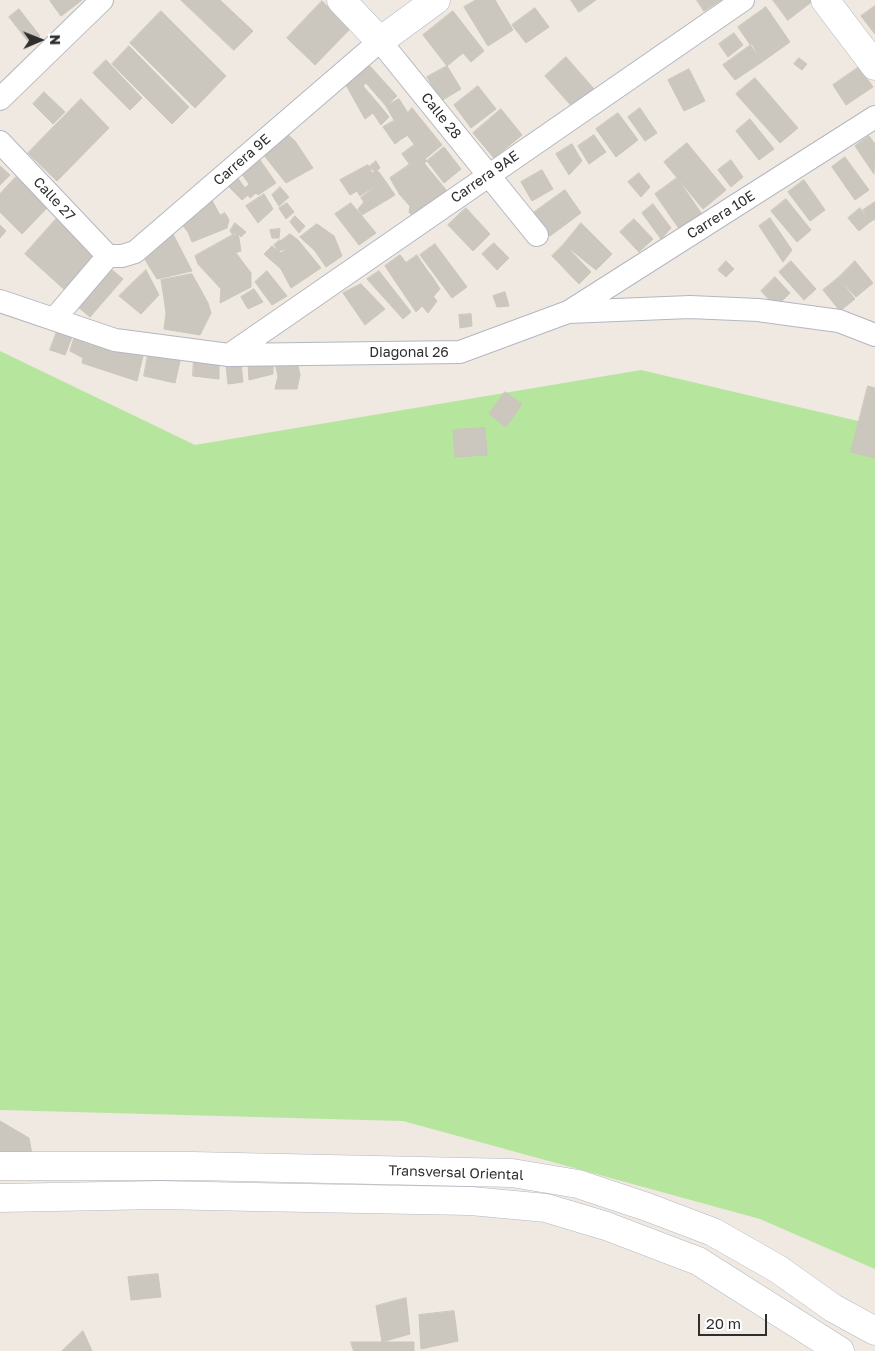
<!DOCTYPE html>
<style>
body{margin:0}
#map{position:relative;width:875px;height:1351px;overflow:hidden;background:#efe9e1;font-family:"Golos Text",sans-serif}
canvas{display:block}
.north{position:absolute;left:15px;top:15px;width:50px;height:50px;-webkit-text-stroke:4px #fff;paint-order:stroke;rotate:89deg;font-size:14px;font-weight:700;line-height:20px;text-align:center;color:#2e2e2e}
.north::after{content:'';display:block;margin:auto;width:18px;height:22px;background:#2e2e2e;clip-path:polygon(50% 0,100% 100%,50% 72%,0 100%)}
.scale{position:absolute;left:698px;top:1314px;width:69px;height:22px;box-sizing:border-box;border:2px solid #2e2e2e;border-top:0;padding-left:6px;font-size:15px;line-height:18px;white-space:nowrap;color:#2e2e2e;-webkit-text-stroke:4px #fff;paint-order:stroke}
</style>
<div id="map">
<canvas width="875" height="1351"></canvas>
<div class="north">N</div>
<div class="scale">20 m</div>
</div>
<script>
const ctx = document.querySelector('canvas').getContext('2d');
ctx.lineJoin = 'round';
function fillPath(path, color) { ctx.fillStyle = color; ctx.fill(path, 'evenodd'); }
function strokePath(path, color, width, dash) { ctx.strokeStyle = color; ctx.lineWidth = width; ctx.lineCap = dash ? 'butt' : 'round'; ctx.setLineDash(dash || []); ctx.stroke(path); }
function drawText(font, color, halo, rows, align = 'center') {
  ctx.font = font + ' "Golos Text",sans-serif'; ctx.lineWidth = 5; ctx.setLineDash([]); ctx.textBaseline = 'middle'; ctx.strokeStyle = halo; ctx.fillStyle = color; for (const [text, x, y, turn = 0] of rows) {
    ctx.save(); ctx.translate(x, y); ctx.rotate((+turn || 0) * Math.PI / 180); ctx.textAlign = isNaN(turn) ? turn : align; if (halo) ctx.strokeText(text, 0, 0); ctx.fillText(text, 0, 0); ctx.restore();
  }
}
fillPath(new Path2D(`
 M 0,351 L 195,445 L 641,370 L 875,425 L 875,1269 L 760,1219 L 403,1121 L 0,1110 Z`), '#b6e59e');
const building = new Path2D(`
 M 51,0 L 82,0 L 61,16 L 50,1 Z
 M 181,0 L 220,0 L 253,31 L 234,50 Z
 M 476,0 L 495,0 L 513,30 L 488,46 L 464,7 Z
 M 571,0 L 596,0 L 579,12 Z
 M 697,0 L 721,0 L 704,11 Z
 M 773,0 L 814,0 L 788,20 Z
 M 322,1 L 350,29 L 315,65 L 287,38 Z
 M 875,6 L 875,34 L 861,16 Z
 M 766,7 L 790,42 L 762,62 L 738,27 Z
 M 535,8 L 549,27 L 526,43 L 512,25 Z
 M 19,9 L 40,36 L 30,44 L 9,17 Z
 M 161,11 L 226,76 L 195,108 L 130,43 Z
 M 453,11 L 484,51 L 471,62 L 463,53 L 447,66 L 423,35 Z
 M 734,33 L 743,45 L 728,57 L 719,44 Z
 M 752,44 L 762,62 L 735,80 L 723,65 Z
 M 129,46 L 189,107 L 172,124 L 112,64 Z
 M 566,57 L 595,90 L 574,109 L 545,76 Z
 M 799,58 L 807,64 L 802,70 L 794,64 Z
 M 106,60 L 142,98 L 130,110 L 93,73 Z
 M 369,65 L 397,96 L 386,106 L 366,83 L 363,86 L 381,107 L 365,119 L 346,85 Z
 M 447,66 L 461,89 L 441,101 L 427,77 Z
 M 859,67 L 873,87 L 846,105 L 833,85 Z
 M 689,69 L 705,101 L 684,111 L 668,80 Z
 M 755,78 L 798,128 L 780,143 L 736,94 Z
 M 478,86 L 496,109 L 471,128 L 454,105 Z
 M 44,92 L 65,112 L 53,124 L 33,104 Z
 M 81,99 L 109,128 L 57,181 L 28,153 Z
 M 399,99 L 408,113 L 394,120 L 386,106 Z
 M 381,107 L 389,117 L 381,125 L 373,113 Z
 M 412,108 L 442,145 L 425,159 L 408,136 L 419,128 L 408,113 Z
 M 640,108 L 657,133 L 645,141 L 628,117 Z
 M 501,109 L 522,135 L 494,158 L 473,133 Z
 M 408,113 L 411,117 L 393,130 L 400,140 L 395,144 L 383,127 Z
 M 618,113 L 638,140 L 616,157 L 596,129 Z
 M 411,117 L 419,128 L 400,140 L 393,130 Z
 M 750,119 L 774,149 L 759,160 L 736,131 Z
 M 283,130 L 295,141 L 313,168 L 286,183 L 259,149 Z
 M 594,135 L 606,152 L 589,164 L 578,146 Z
 M 869,136 L 875,144 L 874,174 L 855,146 Z
 M 687,143 L 726,190 L 703,209 L 664,162 Z
 M 572,144 L 582,161 L 569,175 L 556,154 Z
 M 414,145 L 422,156 L 410,165 L 402,154 Z
 M 444,147 L 461,169 L 444,183 L 427,161 Z
 M 422,156 L 427,161 L 394,185 L 390,178 Z
 M 845,157 L 869,190 L 855,200 L 832,167 Z
 M 260,160 L 276,183 L 258,195 L 256,193 L 250,198 L 248,195 L 242,200 L 222,180 L 237,177 L 245,188 L 249,184 L 241,173 Z
 M 731,160 L 743,177 L 731,187 L 718,170 Z
 M 376,161 L 380,168 L 375,172 L 369,167 Z
 M 424,163 L 447,191 L 416,220 L 409,212 L 410,206 L 400,195 L 410,187 L 413,190 L 420,184 L 418,182 L 427,176 L 420,166 Z
 M 368,165 L 372,173 L 378,171 L 384,179 L 360,196 L 357,191 L 350,195 L 340,180 Z
 M 0,166 L 10,175 L 0,185 Z
 M 420,166 L 427,176 L 418,182 L 420,184 L 413,190 L 410,187 L 400,195 L 394,185 Z
 M 542,170 L 553,189 L 532,201 L 521,182 Z
 M 639,173 L 650,187 L 641,197 L 628,182 Z
 M 16,177 L 47,208 L 22,234 L 0,212 L 0,194 Z
 M 677,178 L 704,217 L 682,233 L 655,194 Z
 M 384,179 L 395,195 L 362,215 L 358,209 L 364,202 L 361,198 Z
 M 804,180 L 825,210 L 810,221 L 788,192 Z
 M 280,187 L 289,197 L 279,206 L 272,195 Z
 M 565,190 L 581,213 L 550,236 L 533,213 Z
 M 264,194 L 273,209 L 258,223 L 246,206 Z
 M 209,195 L 220,215 L 188,232 L 179,221 Z
 M 786,199 L 811,230 L 797,242 L 771,211 Z
 M 875,202 L 875,219 L 870,222 L 863,210 Z
 M 287,203 L 294,212 L 286,219 L 279,208 Z
 M 351,203 L 376,233 L 359,245 L 335,214 Z
 M 653,204 L 671,228 L 661,239 L 642,213 Z
 M 466,208 L 490,234 L 473,251 L 448,225 Z
 M 860,208 L 870,222 L 859,231 L 848,218 Z
 M 225,213 L 229,220 L 227,228 L 192,242 L 188,232 Z
 M 295,216 L 305,226 L 299,233 L 290,222 Z
 M 770,218 L 792,250 L 783,262 L 759,226 Z
 M 56,219 L 98,258 L 67,292 L 25,254 Z
 M 634,219 L 653,239 L 639,252 L 620,232 Z
 M 235,223 L 246,232 L 241,237 L 238,232 L 234,236 L 230,231 Z
 M 581,223 L 612,254 L 596,270 L 564,244 Z
 M 317,224 L 334,236 L 342,256 L 326,267 L 315,251 L 300,237 Z
 M 0,225 L 6,231 L 0,238 Z
 M 280,229 L 279,238 L 272,238 L 270,230 Z
 M 238,232 L 241,251 L 198,264 L 195,256 Z
 M 173,234 L 192,271 L 157,279 L 144,258 Z
 M 290,234 L 298,240 L 321,268 L 291,288 L 281,269 L 264,254 L 272,246 L 281,253 L 287,248 L 281,241 Z
 M 280,240 L 287,248 L 279,251 L 274,245 Z
 M 494,243 L 509,258 L 497,270 L 482,254 Z
 M 435,244 L 467,287 L 452,298 L 420,255 Z
 M 564,244 L 591,272 L 579,284 L 552,256 Z
 M 236,253 L 251,273 L 221,289 L 198,264 Z
 M 400,255 L 437,301 L 428,313 L 422,306 L 416,312 L 385,266 Z
 M 417,255 L 420,260 L 411,269 L 406,263 Z
 M 420,260 L 427,270 L 418,278 L 411,269 Z
 M 726,261 L 734,269 L 726,277 L 718,270 Z
 M 791,261 L 816,289 L 804,300 L 779,272 Z
 M 855,261 L 873,283 L 856,297 L 838,278 Z
 M 104,263 L 123,279 L 90,317 L 71,301 Z
 M 146,270 L 159,295 L 141,314 L 119,296 Z
 M 427,270 L 433,278 L 424,285 L 418,278 Z
 M 267,271 L 287,296 L 272,305 L 255,282 Z
 M 379,271 L 411,312 L 403,319 L 367,279 Z
 M 251,273 L 251,287 L 220,303 L 221,289 Z
 M 192,274 L 208,303 L 165,305 L 161,280 Z
 M 775,277 L 790,293 L 776,307 L 761,291 Z
 M 433,278 L 440,289 L 433,297 L 424,285 Z
 M 838,278 L 855,299 L 840,311 L 823,290 Z
 M 361,284 L 385,309 L 365,325 L 343,293 Z
 M 254,289 L 263,302 L 248,309 L 241,297 Z
 M 505,292 L 509,306 L 497,307 L 493,296 Z
 M 208,303 L 211,313 L 200,335 L 164,329 L 166,314 L 165,305 Z
 M 471,314 L 472,326 L 460,328 L 459,315 Z
 M 59,326 L 74,332 L 65,355 L 50,350 Z
 M 74,339 L 119,353 L 144,352 L 137,381 L 82,363 L 83,358 L 70,351 Z
 M 148,355 L 180,361 L 175,383 L 144,376 Z
 M 194,356 L 219,361 L 219,379 L 193,376 Z
 M 273,356 L 273,374 L 249,380 L 248,362 Z
 M 296,357 L 300,375 L 278,376 L 274,360 Z
 M 241,363 L 243,382 L 228,384 L 226,365 Z
 M 300,375 L 297,389 L 275,389 L 278,376 Z
 M 868,386 L 875,388 L 875,458 L 851,452 Z
 M 505,392 L 522,404 L 506,427 L 489,414 Z
 M 485,428 L 487,455 L 455,457 L 453,430 Z
 M 0,1121 L 29,1138 L 33,1160 L 0,1159 Z
 M 158,1274 L 161,1297 L 131,1300 L 128,1277 Z
 M 406,1298 L 410,1334 L 382,1342 L 376,1306 Z
 M 454,1311 L 458,1341 L 421,1349 L 419,1315 Z
 M 83,1331 L 92,1351 L 62,1351 Z
 M 351,1342 L 414,1342 L 414,1351 L 354,1351 Z`);
fillPath(building, '#cbc7bf');
strokePath(building, '#cbc5ba', 1);
const minor = new Path2D(`
 M 0,99 L 102,0
 M 0,142 L 108,256
 M 0,301 L 115,340 L 229,355 L 460,352 L 568,312 L 690,307 L 758,310 L 839,321 L 875,335
 M 570,311 L 875,117
 M 55,318 L 108,256 L 122,256 L 135,252 L 380,41 L 537,235
 M 229,355 L 743,0`);
const secondary = new Path2D(`
 M 341,0 L 380,41 L 436,0
 M 825,0 L 875,66
 M 0,1166 L 192,1166 L 512,1173 L 578,1184 L 647,1207 L 713,1232 L 778,1269 L 833,1308 L 875,1331
 M 0,1198 L 160,1195 L 254,1197 L 471,1201 L 546,1208 L 606,1226 L 698,1261 L 840,1351`);
strokePath(minor, '#b4b7c1', 24);
strokePath(secondary, '#b4b7c1', 29);
strokePath(minor, '#fff', 22);
strokePath(secondary, '#fff', 28);
drawText('14px', '#2e2e2e', '#fff', [
 ["Calle 28",441,116,51],
 ["Carrera 9E",242,160,-41],
 ["Carrera 9AE",485,177,-35],
 ["Calle 27",54,199,47],
 ["Carrera 10E",721,215,-32],
 ["Diagonal 26",409,353],
 ["Transversal Oriental",456,1173,2]
]);
</script>
